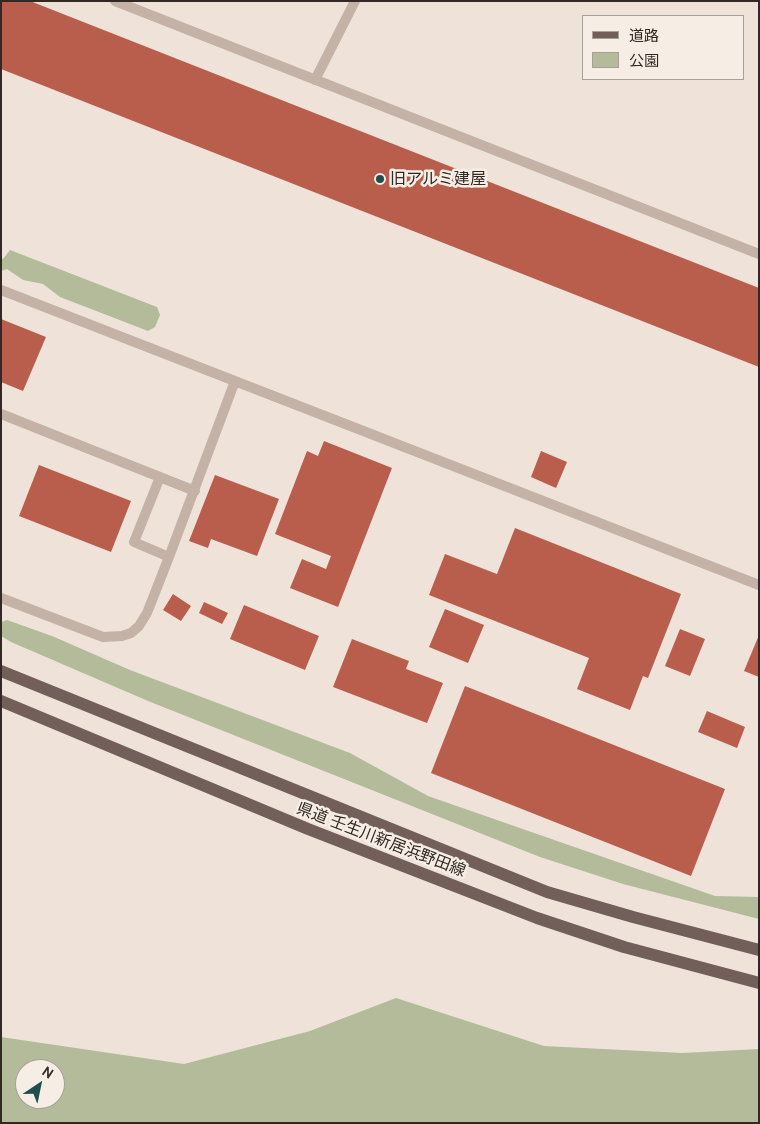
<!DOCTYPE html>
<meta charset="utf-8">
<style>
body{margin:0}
#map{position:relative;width:760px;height:1124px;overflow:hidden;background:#eee2d9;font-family:Cabin,"Noto Sans JP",sans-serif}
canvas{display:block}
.frame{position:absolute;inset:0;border:2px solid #322926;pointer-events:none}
.legend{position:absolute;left:582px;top:15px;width:162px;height:65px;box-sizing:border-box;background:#f6ede4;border:1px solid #a89f98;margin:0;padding:6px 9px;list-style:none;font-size:15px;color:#322926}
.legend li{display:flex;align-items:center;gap:10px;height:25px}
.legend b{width:25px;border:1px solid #a89f98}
.north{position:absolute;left:15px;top:1059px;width:50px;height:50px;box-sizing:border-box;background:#f6ede4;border:1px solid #a89f98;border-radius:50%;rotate:34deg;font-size:14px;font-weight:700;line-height:20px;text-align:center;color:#322926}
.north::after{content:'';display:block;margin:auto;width:18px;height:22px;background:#204e4e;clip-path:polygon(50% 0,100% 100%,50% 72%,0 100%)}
</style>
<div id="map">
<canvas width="760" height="1124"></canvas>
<div class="frame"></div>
<ul class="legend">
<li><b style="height:6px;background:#725f59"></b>道路</li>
<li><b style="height:14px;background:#b3bb9b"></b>公園</li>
</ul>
<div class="north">N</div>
</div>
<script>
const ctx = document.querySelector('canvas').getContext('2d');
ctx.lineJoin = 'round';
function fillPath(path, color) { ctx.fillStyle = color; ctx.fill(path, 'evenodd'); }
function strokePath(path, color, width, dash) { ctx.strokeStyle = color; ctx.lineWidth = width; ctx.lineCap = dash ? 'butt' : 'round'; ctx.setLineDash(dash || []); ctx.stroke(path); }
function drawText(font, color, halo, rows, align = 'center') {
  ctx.font = font + ' Cabin,"Noto Sans JP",sans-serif'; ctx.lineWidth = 5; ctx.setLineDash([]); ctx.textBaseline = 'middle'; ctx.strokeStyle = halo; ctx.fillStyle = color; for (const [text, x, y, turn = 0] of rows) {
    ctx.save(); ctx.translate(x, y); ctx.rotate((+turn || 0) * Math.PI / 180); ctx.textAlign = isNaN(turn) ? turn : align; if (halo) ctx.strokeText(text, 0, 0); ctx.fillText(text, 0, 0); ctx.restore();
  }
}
fillPath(new Path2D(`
 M 10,250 L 157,307 L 160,315 L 155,327 L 148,331 L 60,297 L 43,284 L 23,280 L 7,269 L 1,271 L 1,258 L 3,259 Z
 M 7,620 L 52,636 L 130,670 L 350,753 L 428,796 L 715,896 L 759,897 L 759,919 L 623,884 L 540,857 L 148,701 L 11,642 L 1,636 L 1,622 Z
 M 396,998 L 544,1046 L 682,1053 L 759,1049 L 759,1123 L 1,1123 L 1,1037 L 184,1064 L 310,1031 ZM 25,1069 L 55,1069 L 55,1099 L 25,1099 Z`), '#b3bb9b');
fillPath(new Path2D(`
 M 1,1 L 30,1 L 759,288 L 759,367 L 1,69 Z
 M 1,319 L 46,337 L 23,391 L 1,382 Z
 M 324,441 L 392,468 L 338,607 L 290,588 L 302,559 L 326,569 L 331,556 L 275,534 L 307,451 L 318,456 Z
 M 541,451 L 567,462 L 556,488 L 531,477 Z
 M 39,465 L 131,501 L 111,552 L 19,516 Z
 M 215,475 L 279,499 L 257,556 L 211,539 L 208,548 L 189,541 Z
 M 515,528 L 681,594 L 648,678 L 643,676 L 630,710 L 577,689 L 589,658 L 429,595 L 445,554 L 497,574 Z
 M 173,594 L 191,606 L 181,621 L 163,610 Z
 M 204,602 L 228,613 L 222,624 L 199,613 Z
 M 244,605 L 319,636 L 305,670 L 230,639 Z
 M 445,609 L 484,625 L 468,663 L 429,647 Z
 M 680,629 L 705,639 L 690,676 L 665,666 Z
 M 759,635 L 759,677 L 744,671 Z
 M 352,639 L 409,661 L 406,669 L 443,683 L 427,723 L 333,687 Z
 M 465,686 L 725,789 L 691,876 L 431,773 Z
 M 707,711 L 745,727 L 737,748 L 698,732 Z`), '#b95e4c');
strokePath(new Path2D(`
 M 115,1 L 759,254
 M 315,80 L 355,1
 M 1,290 L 759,585
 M 1,414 L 195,491
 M 160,477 L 134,542 L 169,557
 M 1,598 L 103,637 L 122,636 L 131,633 L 139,626 L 147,613 L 169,557 L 235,381`), '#c4b2a6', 10);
strokePath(new Path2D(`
 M 1,671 L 547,892 L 633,917 L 759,950
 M 1,701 L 308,829 L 537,918 L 624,947 L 759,983`), '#725f59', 12);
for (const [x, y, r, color] of [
 [380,179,5,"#204e4e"]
]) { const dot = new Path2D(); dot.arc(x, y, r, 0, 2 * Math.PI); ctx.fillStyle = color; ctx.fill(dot); strokePath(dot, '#f6ede4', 2); }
drawText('16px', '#322926', '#f6ede4', [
 ["旧アルミ建屋",390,179]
], 'left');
drawText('16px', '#322926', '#f6ede4', [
 ["県道 壬生川新居浜野田線",381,840,21]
]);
</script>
